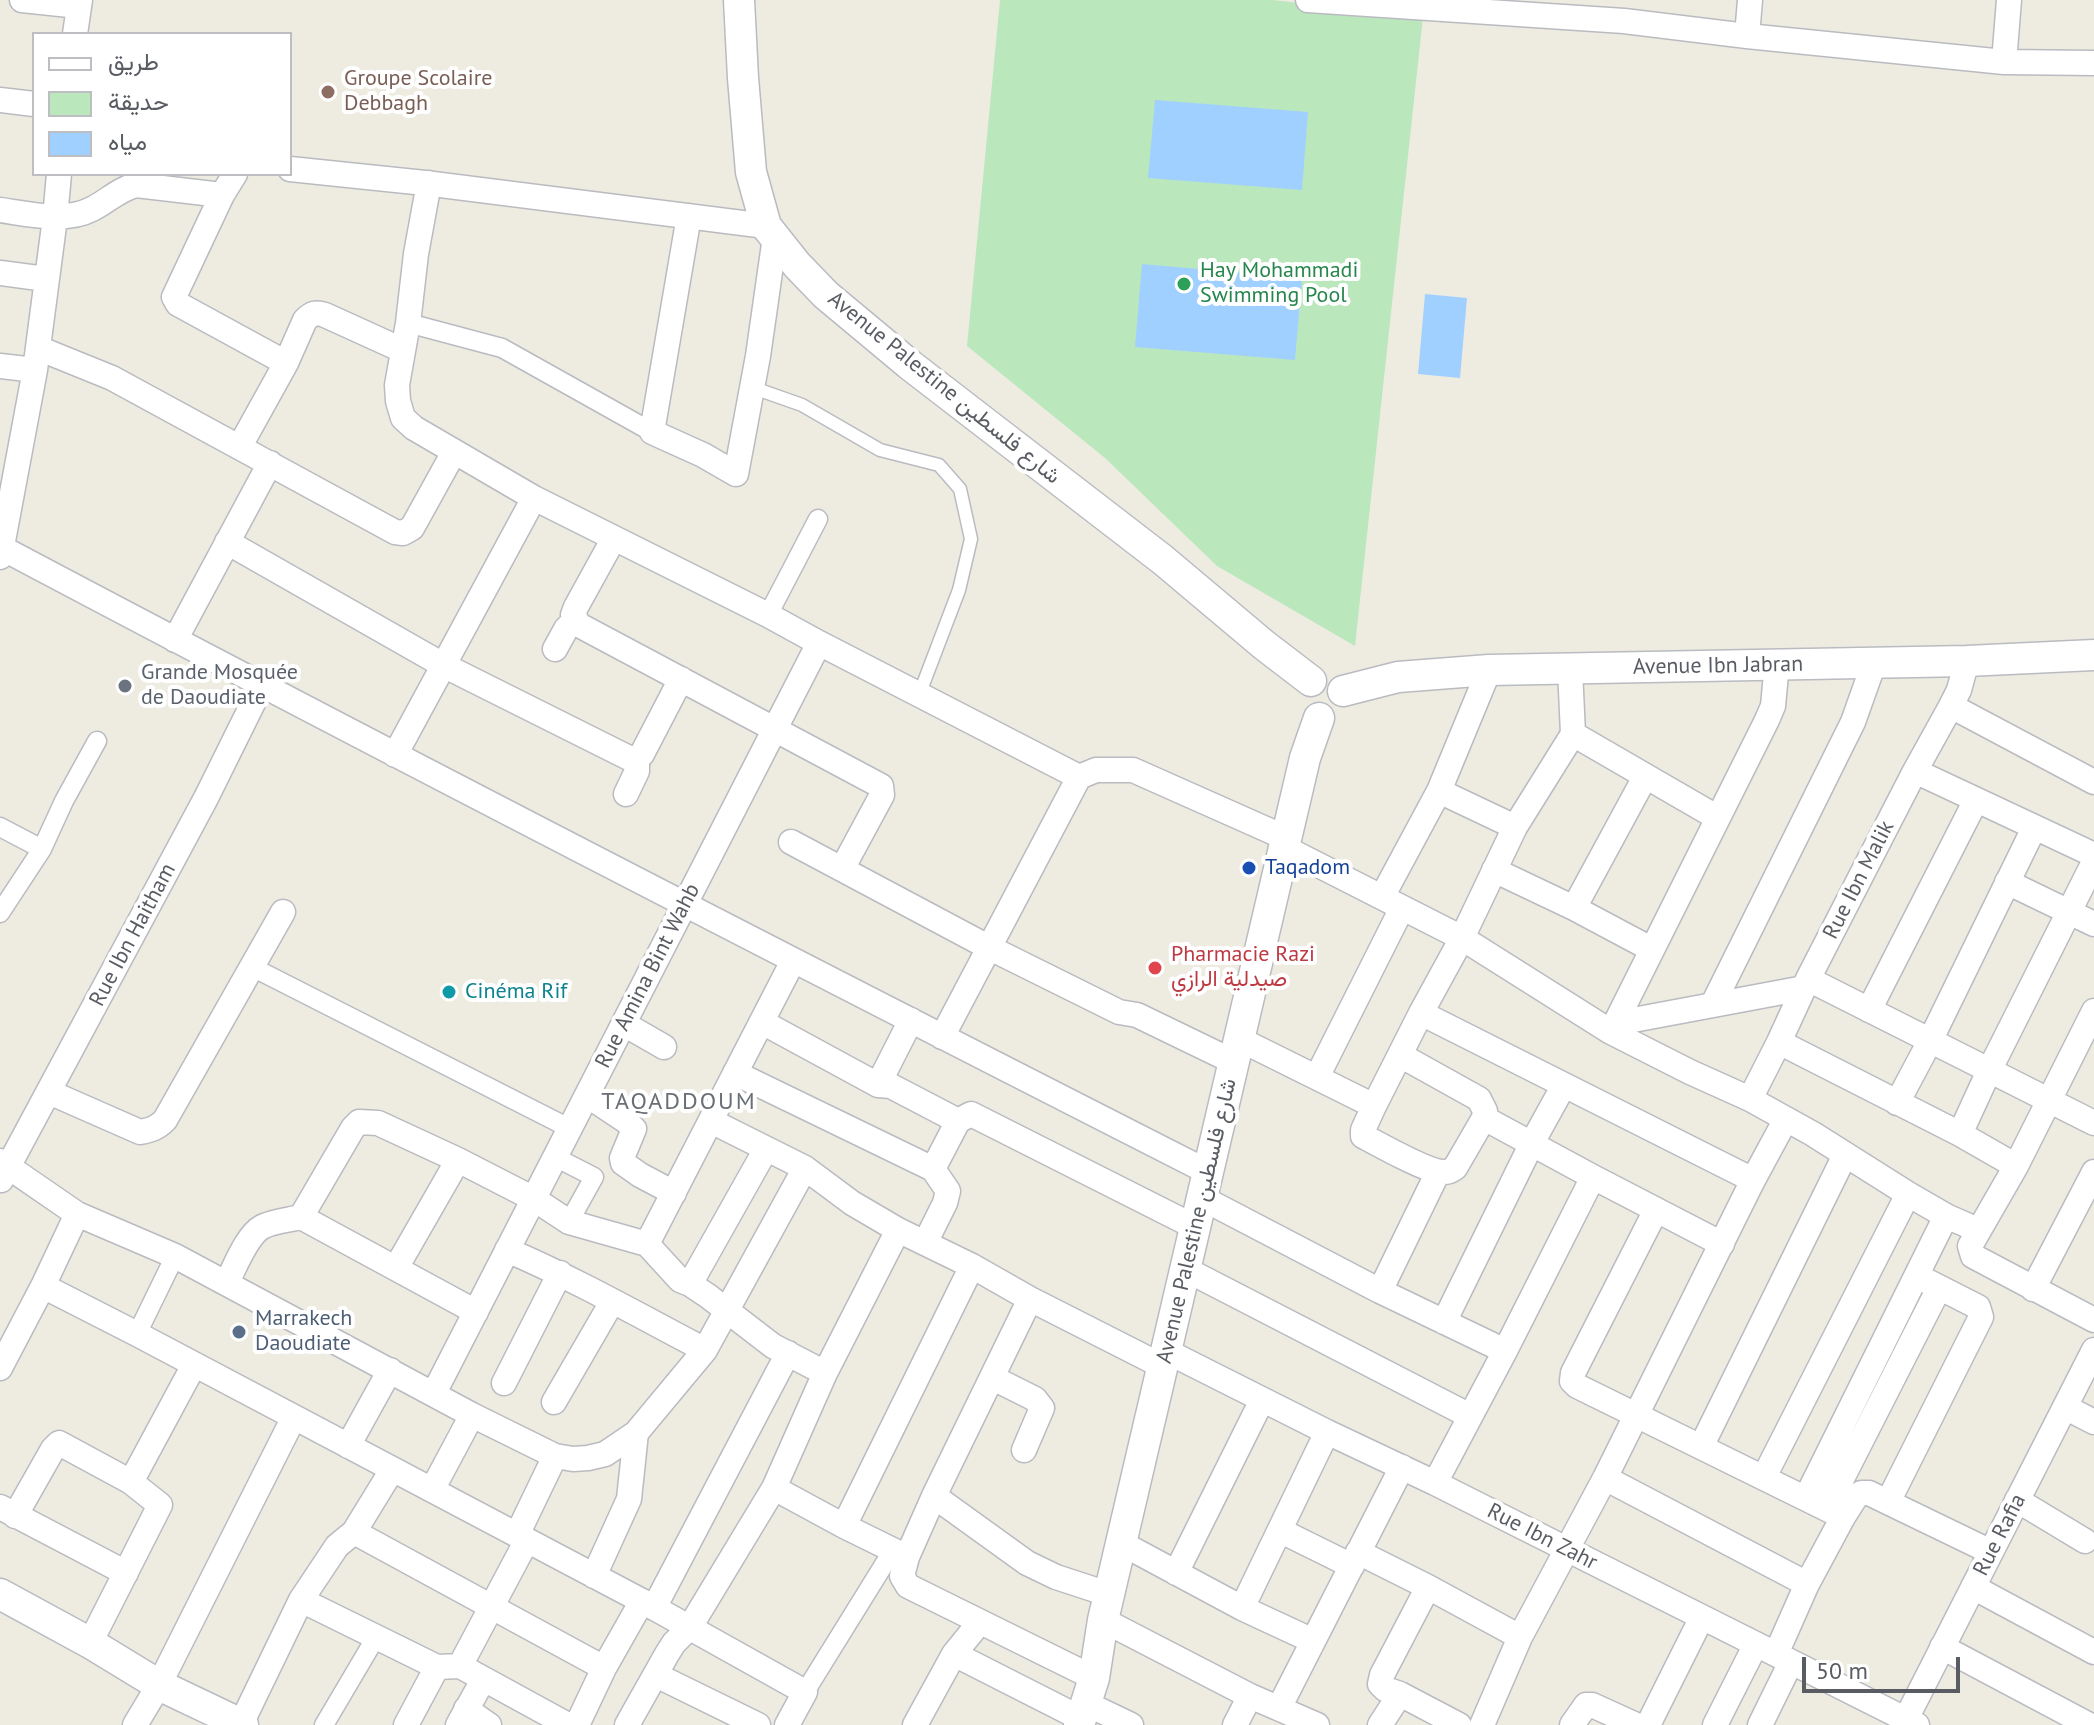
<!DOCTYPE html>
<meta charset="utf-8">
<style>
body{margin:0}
#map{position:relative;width:2094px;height:1725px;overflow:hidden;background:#eeece1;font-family:"PT Sans",Vazirmatn,sans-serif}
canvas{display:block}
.legend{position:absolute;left:32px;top:32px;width:260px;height:144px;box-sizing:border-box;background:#fff;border:2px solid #bdbec1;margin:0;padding:10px 14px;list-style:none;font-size:24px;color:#595d63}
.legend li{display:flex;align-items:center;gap:16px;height:40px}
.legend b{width:40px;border:2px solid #bdbec1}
.scale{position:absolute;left:1802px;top:1657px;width:158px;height:36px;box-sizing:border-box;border:4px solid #595d63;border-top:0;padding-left:10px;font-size:24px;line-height:28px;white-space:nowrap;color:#595d63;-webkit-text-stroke:6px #fff;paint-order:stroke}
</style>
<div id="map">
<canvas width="2094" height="1725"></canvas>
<ul class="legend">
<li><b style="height:10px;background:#fff"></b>طريق</li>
<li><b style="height:22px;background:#bbe7bd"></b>حديقة</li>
<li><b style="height:22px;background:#a0d0ff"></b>مياه</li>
</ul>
<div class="scale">50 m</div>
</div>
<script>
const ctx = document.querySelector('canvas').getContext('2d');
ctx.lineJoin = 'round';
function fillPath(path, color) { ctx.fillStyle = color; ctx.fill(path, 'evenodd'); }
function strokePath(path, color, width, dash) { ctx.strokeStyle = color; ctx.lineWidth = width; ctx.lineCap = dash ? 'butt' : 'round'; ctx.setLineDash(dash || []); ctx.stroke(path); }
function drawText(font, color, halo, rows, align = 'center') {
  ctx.font = font + ' "PT Sans",Vazirmatn,sans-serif'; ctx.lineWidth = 8; ctx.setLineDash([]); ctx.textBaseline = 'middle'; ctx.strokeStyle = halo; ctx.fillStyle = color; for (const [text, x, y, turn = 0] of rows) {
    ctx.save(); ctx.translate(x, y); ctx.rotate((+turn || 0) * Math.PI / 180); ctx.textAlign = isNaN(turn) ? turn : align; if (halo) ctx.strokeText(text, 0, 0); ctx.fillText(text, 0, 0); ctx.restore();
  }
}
fillPath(new Path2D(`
 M 1000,0 L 1273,0 L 1423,17 L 1355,646 L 1217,566 L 1105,458 L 967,346 Z`), '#bbe7bd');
fillPath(new Path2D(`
 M 1155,100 L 1308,112 L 1302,190 L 1148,178 Z
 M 1142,264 L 1302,278 L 1295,360 L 1135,347 Z
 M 1425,294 L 1467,298 L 1460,378 L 1418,374 Z`), '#a0d0ff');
const service = new Path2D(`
 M 751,387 L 802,405 L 880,450 L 939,465 L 960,489 L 971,539 L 959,590 L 919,695`);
const pedestrian = new Path2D(`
 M 408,323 L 502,348 L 652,432
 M 768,615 L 818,519
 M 0,827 L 42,849
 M 0,913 L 42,849 L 64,801 L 97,741
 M 252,967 L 569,1128
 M 555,1157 L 594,1177 L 569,1222
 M 137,1334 L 175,1256
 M 805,1692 L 893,1550
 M 324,1725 L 376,1637`);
const minor = new Path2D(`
 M 22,0 L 79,6
 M 1308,0 L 1624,21 L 1747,36 L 2004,62 L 2094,63
 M 75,34 L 80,0
 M 1747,36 L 1750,0
 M 2004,62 L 2009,0
 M 0,100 L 34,104
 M 290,169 L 425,183 L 766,226
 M 235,174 L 222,195 L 174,297 L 178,304 L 286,363
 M 429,183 L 416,254 L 408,323 L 397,385 L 398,401 L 403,418 L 414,428 L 534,498 L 768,615 L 819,643 L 1079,777 L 1096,770 L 1133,770 L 1286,838
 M 0,210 C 29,214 65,223 92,209 C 108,201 119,189 136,185 L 222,195
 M 689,216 L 652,432 L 703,455 L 736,474 L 758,356 L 775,237
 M 0,273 L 46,279
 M 38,348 L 112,378 L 395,532 L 403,533 L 412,528 L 454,452
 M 0,366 L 35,370
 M 240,446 L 286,363 L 305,320 C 312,313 316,312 325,315 L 402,350
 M 614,538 L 576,607 L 573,615 L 579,625 L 881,786 L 882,795 L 842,869
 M 227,542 L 443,665 L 631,759 L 637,758 L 642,754 L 681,679
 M 2,548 C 402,760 805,967 1208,1172
 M 0,557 L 35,370 L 55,218 L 59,174
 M 175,640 L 270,463
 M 555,649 L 566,629 L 575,620
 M 1951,706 L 2094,782
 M 1573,734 L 1718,818
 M 395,755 L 534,498
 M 1915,771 L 2094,855
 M 1439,791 L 1515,827
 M 626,794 L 637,771 L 637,758
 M 791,842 L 990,948 L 1119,1012 L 1137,1015 L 1234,1062
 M 1285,848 L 1462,938 L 1611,1032 L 1690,1072 L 1750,1099 L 1813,1134 L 1908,1194 L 1946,1216 L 1978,1230
 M 1494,870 L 1574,908 L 1651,949
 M 2007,882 L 2094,924
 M 1382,897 L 1439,791 L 1489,670
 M 1574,908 L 1645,777
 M 1808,979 L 2094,1123
 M 1713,1004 L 1853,722 L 1874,663
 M 1869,1010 L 1976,800
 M 2094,1011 L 2016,1166 L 1970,1246 L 1973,1256 L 2094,1320
 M 1421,1013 L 1753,1180
 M 762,1022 L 878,1085 L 891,1086 L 958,1121 L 971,1114 L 1195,1227
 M 1617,1023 L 1804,988
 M 624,1024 L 664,1047
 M 1611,1032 L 1767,720 L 1773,706 L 1777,663
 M 942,1037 L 1079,777
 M 1239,1039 L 1374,1106
 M 1779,1042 L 1960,1134 L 2016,1166
 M 1400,1055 L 1479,1099 L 1485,1111 L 1484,1118 L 1455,1168 C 1450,1171 1449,1172 1443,1172 C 1428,1172 1378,1144 1363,1136 L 1363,1130 L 1374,1106 L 1421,1013 L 1462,938 L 1515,827 L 1573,734 L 1570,669
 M 735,1073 L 933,1169 L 948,1191 L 945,1203 L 925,1243
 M 1317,1077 L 1402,908
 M 878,1085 L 911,1020
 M 49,1092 L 140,1132 C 151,1130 157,1128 165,1120 L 283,912
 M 587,1095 L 626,1121 L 634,1129 L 622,1158 L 623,1163 L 640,1175 L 674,1193
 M 1750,1099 L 1779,1042 L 1808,979 L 1915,771 L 1951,706 L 1959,690 L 1967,661
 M 1897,1103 L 1930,1041 L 2034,828
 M 1484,1118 L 1593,1177 L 1722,1244
 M 711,1121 L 805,1168 L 852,1203 L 898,1230 L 972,1266 L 1030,1299 L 1164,1367
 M 1960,1134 L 1989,1071 L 2094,862
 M 0,1161 L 77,1214 L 175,1256 L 472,1415 L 555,1456 L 573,1459 L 588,1458 L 605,1454 L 636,1433 L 705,1350 L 805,1168
 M 933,1169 L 958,1121
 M 1,1180 L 206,798 L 262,685
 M 1202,1198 L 1380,1291 L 1505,1351
 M 1656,1210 L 1573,1373 L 1572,1381 L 1577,1386 L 1843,1517
 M 301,1217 L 476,1312
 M 647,1244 L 793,961
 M 507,1250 C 575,1279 640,1316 705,1350
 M 396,1268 L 458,1160
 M 1185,1269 L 1470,1416
 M 227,1282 C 235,1267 247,1235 262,1227 C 273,1221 289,1220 301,1217 L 353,1128 L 359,1122 L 378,1123 L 458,1160 L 534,1199 L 569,1222 L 647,1244 L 680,1280 L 690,1284 L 708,1296 L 773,1346 L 825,1373
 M 690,1284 L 766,1149
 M 43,1286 L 137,1334 L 642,1601 L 805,1692 L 787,1725
 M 2033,1289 L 2094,1172
 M 1380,1291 L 1438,1172
 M 1444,1322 L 1532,1143 L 1564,1085
 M 1166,1351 L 1327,1432 L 1435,1483 L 1917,1725
 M 0,1368 L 43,1286 L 77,1214
 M 993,1378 L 1035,1399 L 1042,1408 L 1024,1450
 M 504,1383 L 560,1273
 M 434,1393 L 819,643
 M 554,1402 L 612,1302
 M 2065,1407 L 2094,1422
 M 348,1446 L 390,1370
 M 1701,1447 L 1845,1155
 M 1764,1477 L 1908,1194
 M 1605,1478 L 1807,1584
 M 131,1482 L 194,1365
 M 1435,1483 L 1505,1351 L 1593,1177
 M 774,1488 L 844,1526 L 907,1557 L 902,1576 L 908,1586 L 1094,1678
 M 432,1490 L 472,1415
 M 934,1496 L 1027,1563 L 1056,1577 L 1111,1595
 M 1806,1498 L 1946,1216
 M 2017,1500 L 2085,1541
 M 1888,1502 L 1981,1317 L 1978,1307 L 1917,1276
 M 0,1507 L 126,1573
 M 1827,1508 L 1939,1288
 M 15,1516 L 53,1449 L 59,1443 L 131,1482 L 160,1505 L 90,1643
 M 844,1526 L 972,1266
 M 1281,1531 L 1352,1566
 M 354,1532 L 604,1668
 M 517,1535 L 555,1456
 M 1121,1543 L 1242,1608 L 1313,1641
 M 1358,1552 L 1428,1587 L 1382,1675 L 1380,1684 L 1385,1689 L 1400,1694 L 1459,1725
 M 907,1557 L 934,1496 L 1030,1299
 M 1176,1573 L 1262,1400
 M 594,1576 L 629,1499 L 636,1433
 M 1428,1587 L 1520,1637
 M 1973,1587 L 2094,1652
 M 301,1600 L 437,1667 L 460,1666 L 568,1725
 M 654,1608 L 788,1353
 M 1242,1608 L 1327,1432
 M 1103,1620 L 1250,1696 L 1317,1725
 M 1942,1647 L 2089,1725
 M 954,1654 L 1080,1718
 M 1776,1654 L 1807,1584 L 1843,1517 L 1855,1498 L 1861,1493 L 1869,1493 L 1991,1552
 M 460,1666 L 527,1540
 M 656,1675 L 758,1725
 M 1085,1703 L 1131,1725
 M 1279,1708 L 1402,1467
 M 466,1709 L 489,1725
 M 1906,1719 L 2094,1350
 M 241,1724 L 301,1600 L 337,1546 L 354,1532 L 392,1470
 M 135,1725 L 159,1685 L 294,1417
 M 406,1725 L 437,1667
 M 458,1725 L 483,1680
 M 577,1725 L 604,1668 L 642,1601
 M 627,1725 L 667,1654 L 674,1643 L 690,1627 L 774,1488 L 825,1373 L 898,1230
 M 915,1725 L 954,1654 L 980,1622
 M 1235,1725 L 1250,1696
 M 1380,1725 L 1400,1694
 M 1482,1725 L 1520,1637 L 1605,1478 L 1753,1180 L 1786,1119
 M 1572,1725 L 1586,1705 L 1592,1705 L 1636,1725
 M 1648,1725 L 1702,1617
 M 1715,1725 L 1756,1644
 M 1760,1725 L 1791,1662`);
const tertiary = new Path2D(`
 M 739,0 L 743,78 L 751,172 L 766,226 L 797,265 L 826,295 L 910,365 L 1163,560 L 1264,645 L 1311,681
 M 1343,691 L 1398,677 L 1489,670 L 1967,661 L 2094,655
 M 0,1594 L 90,1643 L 159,1685 L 243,1725
 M 1079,1725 L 1094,1678 L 1103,1620 L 1305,758 L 1319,718`);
strokePath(service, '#b9bbc1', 15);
strokePath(pedestrian, '#b9bbc1', 21);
strokePath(minor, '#b9bbc1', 27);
strokePath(tertiary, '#b9bbc1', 33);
strokePath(service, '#fff', 12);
strokePath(pedestrian, '#fff', 18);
strokePath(minor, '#fff', 24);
strokePath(tertiary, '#fff', 30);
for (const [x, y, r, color] of [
 [328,92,8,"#8d6e63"],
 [1184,284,8,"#2e9e5b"],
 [125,686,8,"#6b7280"],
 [1249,868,8,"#1a4fb4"],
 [1155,968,8,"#e0444e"],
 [449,992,8,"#0f9aa8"],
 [239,1332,8,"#5c6f8a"]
]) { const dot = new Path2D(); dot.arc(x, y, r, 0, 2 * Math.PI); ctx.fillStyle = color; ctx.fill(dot); strokePath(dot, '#fff', 3); }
drawText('22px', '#785e54', '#fff', [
 ["Groupe Scolaire",344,79],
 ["Debbagh",344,104]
], 'left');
drawText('22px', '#27864d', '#fff', [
 ["Hay Mohammadi",1200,271],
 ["Swimming Pool",1200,296]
], 'left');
drawText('22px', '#595d63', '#fff', [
 ["Avenue Palestine شارع فلسطين",944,388,39],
 ["Avenue Ibn Jabran",1718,666,-1],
 ["Rue Ibn Malik",1859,880,-63],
 ["Rue Ibn Haitham",133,935,-62],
 ["Rue Amina Bint Wahb",648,976,-63],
 ["Avenue Palestine شارع فلسطين",1197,1221,-77],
 ["Rue Rafia",2000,1535,-63],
 ["Rue Ibn Zahr",1542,1537,27]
]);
drawText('22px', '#5b616d', '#fff', [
 ["Grande Mosquée",141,673],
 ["de Daoudiate",141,698]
], 'left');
drawText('22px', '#164399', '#fff', [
 ["Taqadom",1265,868]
], 'left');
drawText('22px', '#be3a42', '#fff', [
 ["Pharmacie Razi",1171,955],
 ["صيدلية الرازي",1171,980]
], 'left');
drawText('22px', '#0d838f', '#fff', [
 ["Cinéma Rif",465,992]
], 'left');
drawText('22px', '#4e5e75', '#fff', [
 ["Marrakech",255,1319],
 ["Daoudiate",255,1344]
], 'left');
ctx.letterSpacing = '2px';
drawText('24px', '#6a6f75', '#fff', [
 ["TAQADDOUM",679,1102]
]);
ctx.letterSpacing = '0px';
</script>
